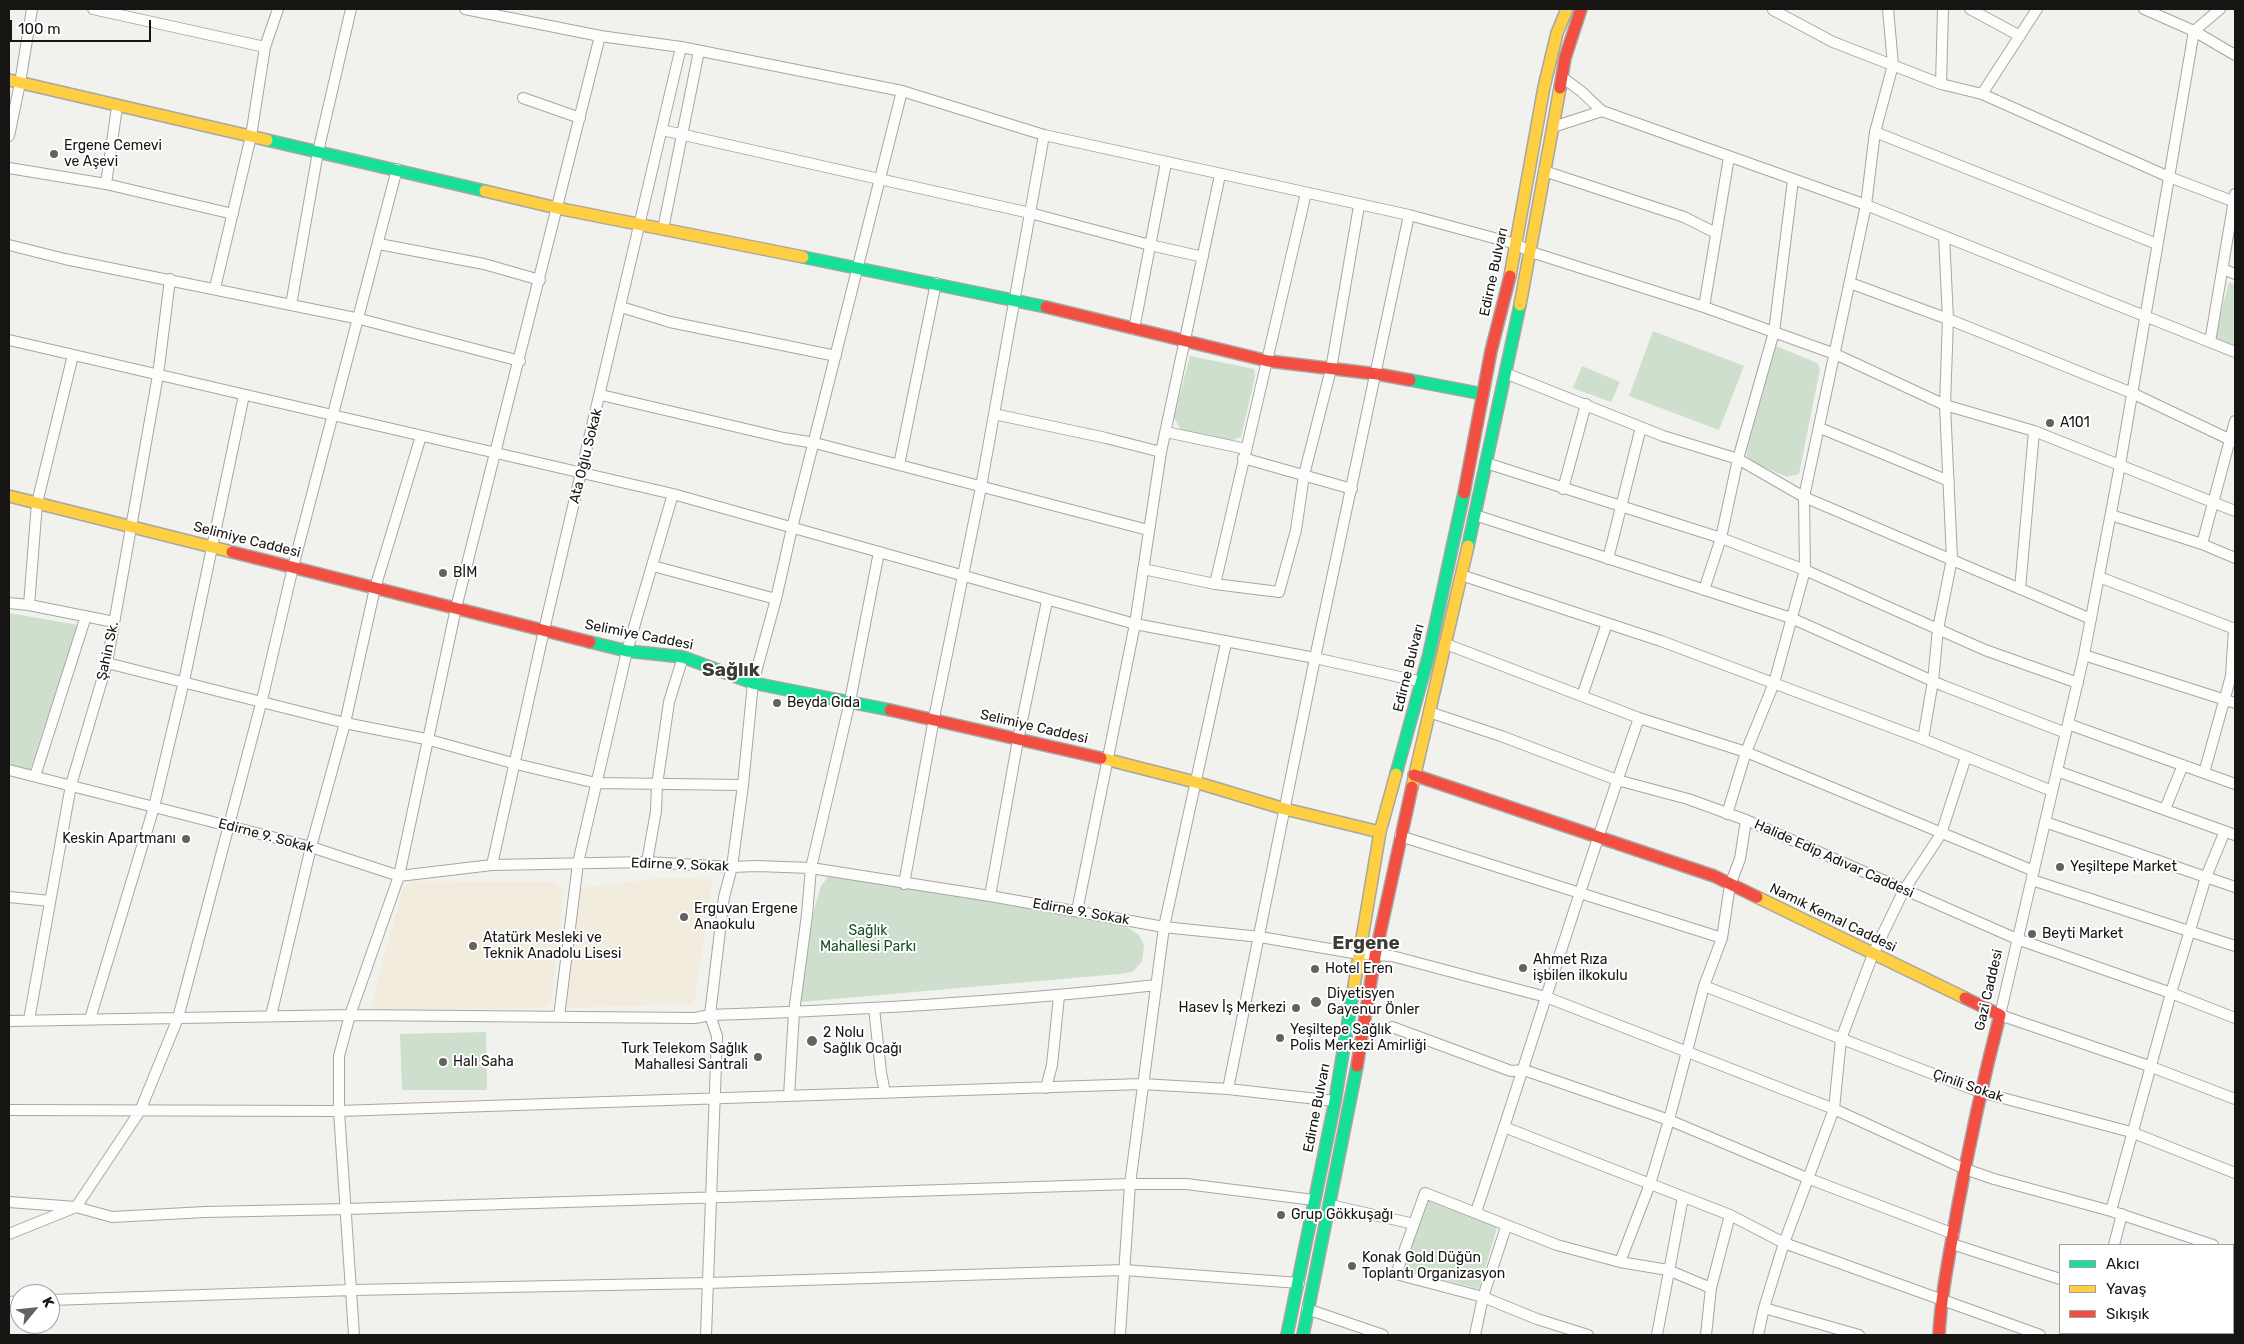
<!DOCTYPE html>
<meta charset="utf-8">
<style>
body{margin:0}
#map{position:relative;width:2244px;height:1344px;overflow:hidden;background:#f1f1ed;font-family:Rubik,sans-serif}
canvas{display:block}
.frame{position:absolute;inset:0;border:10px solid #161513;pointer-events:none}
.legend{position:absolute;left:2059px;top:1244px;width:175px;height:90px;box-sizing:border-box;background:#fff;border:1px solid #a2a1a1;margin:0;padding:6px 9px;list-style:none;font-size:15px;color:#161513}
.legend li{display:flex;align-items:center;gap:10px;height:25px}
.legend b{width:25px;border:1px solid #a2a1a1}
.north{position:absolute;left:10px;top:1284px;width:50px;height:50px;box-sizing:border-box;background:#fff;border:1px solid #a2a1a1;border-radius:50%;rotate:62deg;font-size:14px;font-weight:700;line-height:20px;text-align:center;color:#161513}
.north::after{content:'';display:block;margin:auto;width:18px;height:22px;background:#63625f;clip-path:polygon(50% 0,100% 100%,50% 72%,0 100%)}
.scale{position:absolute;left:10px;top:20px;width:141px;height:22px;box-sizing:border-box;border:2px solid #161513;border-top:0;padding-left:6px;font-size:15px;line-height:18px;white-space:nowrap;color:#161513;-webkit-text-stroke:4px #fff;paint-order:stroke}
</style>
<div id="map">
<canvas width="2244" height="1344"></canvas>
<div class="frame"></div>
<ul class="legend">
<li><b style="height:6px;background:#16e098"></b>Akıcı</li>
<li><b style="height:6px;background:#ffcf43"></b>Yavaş</li>
<li><b style="height:6px;background:#f24e42"></b>Sıkışık</li>
</ul>
<div class="north">K</div>
<div class="scale">100 m</div>
</div>
<script>
const ctx = document.querySelector('canvas').getContext('2d');
ctx.lineJoin = 'round';
function fillPath(path, color) { ctx.fillStyle = color; ctx.fill(path, 'evenodd'); }
function strokePath(path, color, width, dash) { ctx.strokeStyle = color; ctx.lineWidth = width; ctx.lineCap = dash ? 'butt' : 'round'; ctx.setLineDash(dash || []); ctx.stroke(path); }
function drawText(font, color, halo, rows, align = 'center') {
  ctx.font = font + ' Rubik,sans-serif'; ctx.lineWidth = 4; ctx.setLineDash([]); ctx.textBaseline = 'middle'; ctx.strokeStyle = halo; ctx.fillStyle = color; for (const [text, x, y, turn = 0] of rows) {
    ctx.save(); ctx.translate(x, y); ctx.rotate((+turn || 0) * Math.PI / 180); ctx.textAlign = isNaN(turn) ? turn : align; if (halo) ctx.strokeText(text, 0, 0); ctx.fillText(text, 0, 0); ctx.restore();
  }
}
fillPath(new Path2D(`
 M 660,878 L 713,879 L 695,998 L 692,1004 L 563,1008 L 580,888 Z
 M 412,881 L 555,882 L 564,889 L 551,1003 L 546,1008 L 370,1011 L 403,887 Z`), '#f1ecde');
fillPath(new Path2D(`
 M 2229,282 L 2235,285 L 2235,346 L 2214,339 Z
 M 1653,331 L 1744,366 L 1719,430 L 1629,396 Z
 M 1776,346 L 1817,363 L 1820,369 L 1799,474 L 1787,477 L 1752,462 L 1746,454 Z
 M 1190,356 L 1254,369 L 1255,377 L 1241,437 L 1231,441 L 1181,430 L 1174,417 Z
 M 1582,366 L 1620,382 L 1611,402 L 1573,388 Z
 M 9,613 L 78,625 L 30,771 L 9,767 Z
 M 830,874 L 1124,925 L 1139,935 L 1144,945 L 1142,962 L 1132,972 L 1119,974 L 800,1002 L 814,909 L 821,886 Z
 M 486,1032 L 487,1090 L 402,1090 L 400,1034 Z
 M 1424,1196 L 1498,1224 L 1479,1289 L 1403,1269 Z`), '#cedfcd');
const street = new Path2D(`
 M 93,9 L 265,47
 M 465,9 L 600,36 L 681,47 L 902,91 L 1044,135 L 1409,215 L 1516,244 L 1531,252 L 1704,307 L 1835,354 L 1945,405 L 2034,431 L 2235,511
 M 1774,9 L 1773,10 L 1833,42 L 1941,84 L 1982,94 L 2169,177 L 2235,202
 M 1970,9 L 2020,36
 M 2144,9 L 2194,31 L 2235,55
 M 2220,9 L 2194,31 L 2120,465 L 2084,655 L 2000,1015 L 2149,1066 L 2235,1099
 M 1562,77 L 1582,92 L 1602,111 L 1866,205 L 2235,352
 M 1941,84 L 1943,9
 M 1982,94 L 2037,9
 M 523,98 L 580,118
 M 1553,127 L 1602,111
 M 662,130 L 1030,213 L 1150,245 L 1203,257
 M 1875,132 L 2157,244
 M 9,136 L 20,83 L 32,9
 M 9,168 L 106,184 L 233,214
 M 1544,171 L 1684,217 L 1716,233
 M 106,184 L 117,107
 M 663,229 L 699,51
 M 379,244 L 484,264 L 540,280
 M 9,245 L 65,259 L 360,319 L 520,361
 M 2223,269 L 2235,274
 M 1850,283 L 1948,319 L 2132,393 L 2235,442
 M 215,288 L 251,136 L 265,47 L 278,9
 M 291,305 L 318,152 L 351,9
 M 621,307 L 670,322 L 836,356
 M 1704,307 L 1729,157
 M 1134,329 L 1166,163
 M 9,340 L 673,494 L 1135,624 L 1315,658 L 1422,682
 M 2210,342 L 2235,194
 M 1505,373 L 1663,436 L 1738,459 L 1804,497 L 2091,619
 M 601,395 L 784,438 L 815,443 L 1148,530
 M 994,414 L 1106,438 L 1161,452
 M 1820,428 L 1949,481
 M 1166,432 L 1246,449
 M 1243,458 L 1352,489
 M 1486,463 L 1721,538 L 1805,570 L 1985,650 L 2078,683
 M 899,465 L 936,283
 M 1563,489 L 1586,404
 M 1475,515 L 1791,618 L 1944,686 L 2066,733
 M 2111,515 L 2202,544 L 2235,558
 M 2202,544 L 2235,421
 M 1608,559 L 1641,427
 M 653,566 L 776,599
 M 1143,569 L 1215,584 L 1279,592 L 1296,530 L 1304,475 L 1331,369 L 1359,206
 M 1461,575 L 1661,641 L 1920,738 L 2052,791
 M 2099,577 L 2235,629
 M 1215,584 L 1306,193
 M 2020,589 L 2034,431
 M 1704,590 L 1721,538 L 1738,459 L 1774,332 L 1793,180
 M 9,603 L 29,605 L 114,622
 M 29,605 L 37,503 L 73,355
 M 1446,644 L 1639,718 L 1746,752 L 2034,871
 M 2084,655 L 2235,703
 M 107,663 L 345,723 L 426,739 L 516,764 L 596,783 L 743,785
 M 1582,696 L 1607,623
 M 1429,712 L 1501,736 L 1617,780 L 1688,799 L 1746,820 L 2017,939 L 2171,993 L 2235,1018
 M 2068,724 L 2235,784
 M 1923,739 L 1933,681 L 1938,629 L 1952,559 L 1945,405 L 1948,319 L 1944,236
 M 9,770 L 311,847 L 399,876 L 492,865 L 647,862 L 732,867 L 757,866 L 811,868 L 990,896 L 1164,927 L 1260,937 L 1359,954 L 1392,956 L 1546,997 L 1834,1109 L 1965,1169 L 1994,1179 L 2111,1211 L 2213,1245
 M 2057,771 L 2235,835
 M 2204,773 L 2231,676 L 2234,629
 M 35,776 L 86,616
 M 2165,809 L 2183,765
 M 1727,814 L 1746,752 L 1774,683 L 1805,570 L 1804,497 L 1866,205 L 1875,132 L 1893,65 L 1888,9
 M 2045,822 L 2235,887
 M 1400,836 L 1722,938
 M 647,862 L 656,811 L 657,785 L 669,702 L 683,657
 M 492,865 L 544,630 L 681,47
 M 2032,880 L 2235,946
 M 904,884 L 934,718 L 981,487 L 1044,135
 M 990,896 L 1018,740 L 1047,601
 M 9,897 L 50,901
 M 1077,911 L 1135,624 L 1161,452 L 1220,175
 M 1704,986 L 1980,1092 L 2131,1132 L 2235,1173
 M 874,1008 L 881,1072 L 885,1093
 M 271,1016 L 311,847 L 345,723 L 375,588 L 421,436
 M 559,1017 L 578,863 L 627,651 L 673,494
 M 90,1019 L 154,807 L 184,681 L 244,395
 M 29,1020 L 71,785 L 107,663 L 158,375 L 170,279
 M 9,1021 L 350,1015 L 695,1018 L 710,1015 C 859,1010 1008,1002 1156,985
 M 1392,1027 L 1511,1071 L 1524,1070 L 1669,1120 L 1807,1178 L 1954,1234
 M 1046,1088 L 1052,1065 L 1059,996
 M 1228,1089 L 1315,658 L 1409,215
 M 789,1096 L 794,1012 L 807,915 L 811,868 L 850,701 L 879,552
 M 9,1110 L 339,1111 L 1142,1084 L 1228,1089 L 1335,1101
 M 1504,1127 L 1730,1215 L 1784,1243 L 2040,1335
 M 9,1202 L 76,1207 L 112,1217 L 205,1212 L 347,1209 L 1130,1184 L 1186,1184 L 1314,1200
 M 1330,1205 L 1414,1224
 M 2111,1211 L 2171,993 L 2206,877 L 2225,831
 M 1476,1212 C 1531,1048 1581,882 1639,718
 M 9,1234 L 76,1207 L 140,1111 L 178,1018 L 262,700 L 293,567 L 397,169
 M 1952,1244 L 2060,1279
 M 2114,1245 L 2122,1214
 M 2233,1252 L 2235,1253
 M 1620,1262 L 1650,1184 L 1669,1120 L 1704,986 L 1722,938 L 1730,885 L 1740,859 L 1746,820
 M 50,1300 L 353,1290 L 708,1283 L 1124,1270 L 1299,1283
 M 9,1302 L 20,1301
 M 1764,1308 L 1859,1335
 M 1307,1309 L 1383,1335
 M 2233,1324 L 2235,1325
 M 354,1335 L 339,1111 L 339,1056 L 350,1015 L 399,876 L 456,608 L 600,36
 M 706,1335 L 717,1036 L 710,1015 L 724,897 L 732,867 L 743,785 L 753,683 L 776,599 L 792,528 L 902,91
 M 1120,1335 L 1130,1184 L 1164,927 L 1226,643
 M 1475,1335 L 1483,1297 L 1506,1227
 M 1588,1335 L 1537,1319 L 1483,1297 L 1396,1274 L 1425,1193 L 1557,1245 L 1620,1262 L 1668,1270 L 1711,1288
 M 1657,1335 L 1683,1197
 M 1706,1335 L 1711,1288 L 1730,1215
 M 1758,1335 L 1764,1308 L 1784,1243 L 1834,1109 L 1841,1039 L 1873,954 L 1904,890 L 1941,834 L 1966,757
 M 2092,1335 L 2092,1333`);
const fast = new Path2D(`
 M 267,140 L 485,191
 M 803,257 L 1046,307
 M 1410,380 L 1483,394
 M 1468,546 L 1520,305
 M 590,642 L 627,651 L 683,657 L 753,683 L 890,710
 M 1396,774 L 1429,654 L 1464,493
 M 1287,1335 L 1335,1101 L 1354,986
 M 1303,1335 L 1357,1066`);
const slow = new Path2D(`
 M 9,80 L 267,140
 M 485,191 L 557,208 L 803,257
 M 1510,276 L 1544,87 L 1557,33 L 1567,9
 M 1520,305 L 1560,88
 M 9,496 L 232,552
 M 1101,758 L 1195,782 L 1285,809 L 1380,832
 M 1412,787 L 1468,546
 M 1757,897 L 1965,998
 M 1354,986 L 1380,832 L 1396,774`);
const jam = new Path2D(`
 M 1560,88 L 1565,58 L 1581,9
 M 1046,307 L 1268,361 L 1377,374 L 1410,380
 M 1464,493 L 1491,351 L 1510,276
 M 232,552 L 590,642
 M 890,710 L 1101,758
 M 1414,775 L 1714,876 L 1757,897
 M 1357,1066 L 1375,956 L 1412,787
 M 1939,1335 C 1941,1293 1950,1253 1957,1211 C 1969,1145 1983,1080 2000,1015 L 1965,998`);
strokePath(street, '#a7a6a3', 12);
strokePath(fast, '#a7a6a3', 14);
strokePath(slow, '#a7a6a3', 14);
strokePath(jam, '#a7a6a3', 14);
strokePath(street, '#fdfdfc', 10);
strokePath(fast, '#16e098', 11);
strokePath(slow, '#ffcf43', 11);
strokePath(jam, '#f24e42', 11);
for (const [x, y, r, color] of [
 [54,154,5,"#63625f"],
 [2050,423,5,"#63625f"],
 [443,573,5,"#63625f"],
 [777,703,5,"#63625f"],
 [186,839,5,"#63625f"],
 [2060,867,5,"#63625f"],
 [684,917,5,"#63625f"],
 [2032,934,5,"#63625f"],
 [473,946,5,"#63625f"],
 [1523,968,5,"#63625f"],
 [1315,969,5,"#63625f"],
 [1316,1002,6,"#63625f"],
 [1296,1008,5,"#63625f"],
 [1280,1038,5,"#63625f"],
 [812,1041,6,"#63625f"],
 [758,1057,5,"#63625f"],
 [443,1062,5,"#63625f"],
 [1281,1215,5,"#63625f"],
 [1352,1266,5,"#63625f"]
]) { const dot = new Path2D(); dot.arc(x, y, r, 0, 2 * Math.PI); ctx.fillStyle = color; ctx.fill(dot); strokePath(dot, '#fff', 2); }
drawText('14px', '#161513', '#fff', [
 ["Ergene Cemevi",64,146],
 ["ve Aşevi",64,162],
 ["A101",2060,423],
 ["BİM",453,573],
 ["Beyda Gıda",787,703],
 ["Keskin Apartmanı",176,839,"right"],
 ["Yeşiltepe Market",2070,867],
 ["Erguvan Ergene",694,909],
 ["Anaokulu",694,925],
 ["Beyti Market",2042,934],
 ["Atatürk Mesleki ve",483,938],
 ["Teknik Anadolu Lisesi",483,954],
 ["Ahmet Rıza",1533,960],
 ["işbilen ilkokulu",1533,976],
 ["Hotel Eren",1325,969],
 ["Diyetisyen",1327,994],
 ["Gayenur Önler",1327,1010],
 ["Hasev İş Merkezi",1286,1008,"right"],
 ["Yeşiltepe Sağlık",1290,1030],
 ["Polis Merkezi Amirliği",1290,1046],
 ["2 Nolu",823,1033],
 ["Sağlık Ocağı",823,1049],
 ["Turk Telekom Sağlık",748,1049,"right"],
 ["Mahallesi Santrali",748,1065,"right"],
 ["Halı Saha",453,1062],
 ["Grup Gökkuşağı",1291,1215],
 ["Konak Gold Düğün",1362,1258],
 ["Toplantı Organizasyon",1362,1274]
], 'left');
drawText('14px', '#161513', '#fff', [
 ["Edirne Bulvarı",1494,272,-78],
 ["Ata Oğlu Sokak",586,456,-76],
 ["Selimiye Caddesi",247,540,14],
 ["Selimiye Caddesi",639,635,11],
 ["Şahin Sk.",108,651,-78],
 ["Edirne Bulvarı",1409,668,-76],
 ["Selimiye Caddesi",1034,727,13],
 ["Edirne 9. Sokak",266,836,15],
 ["Halide Edip Adıvar Caddesi",1834,859,24],
 ["Edirne 9. Sokak",680,865,2],
 ["Edirne 9. Sokak",1081,912,10],
 ["Namık Kemal Caddesi",1833,918,26],
 ["Gazi Caddesi",1989,990,-77],
 ["Çinili Sokak",1968,1086,19],
 ["Edirne Bulvarı",1317,1108,-79]
]);
drawText('14px', '#14511c', '#fff', [
 ["Sağlık",868,931],
 ["Mahallesi Parkı",868,947]
]);
drawText('bold 19px', '#3c3b36', '#fff', [
 ["Sağlık",731,671],
 ["Ergene",1366,944]
]);
</script>
